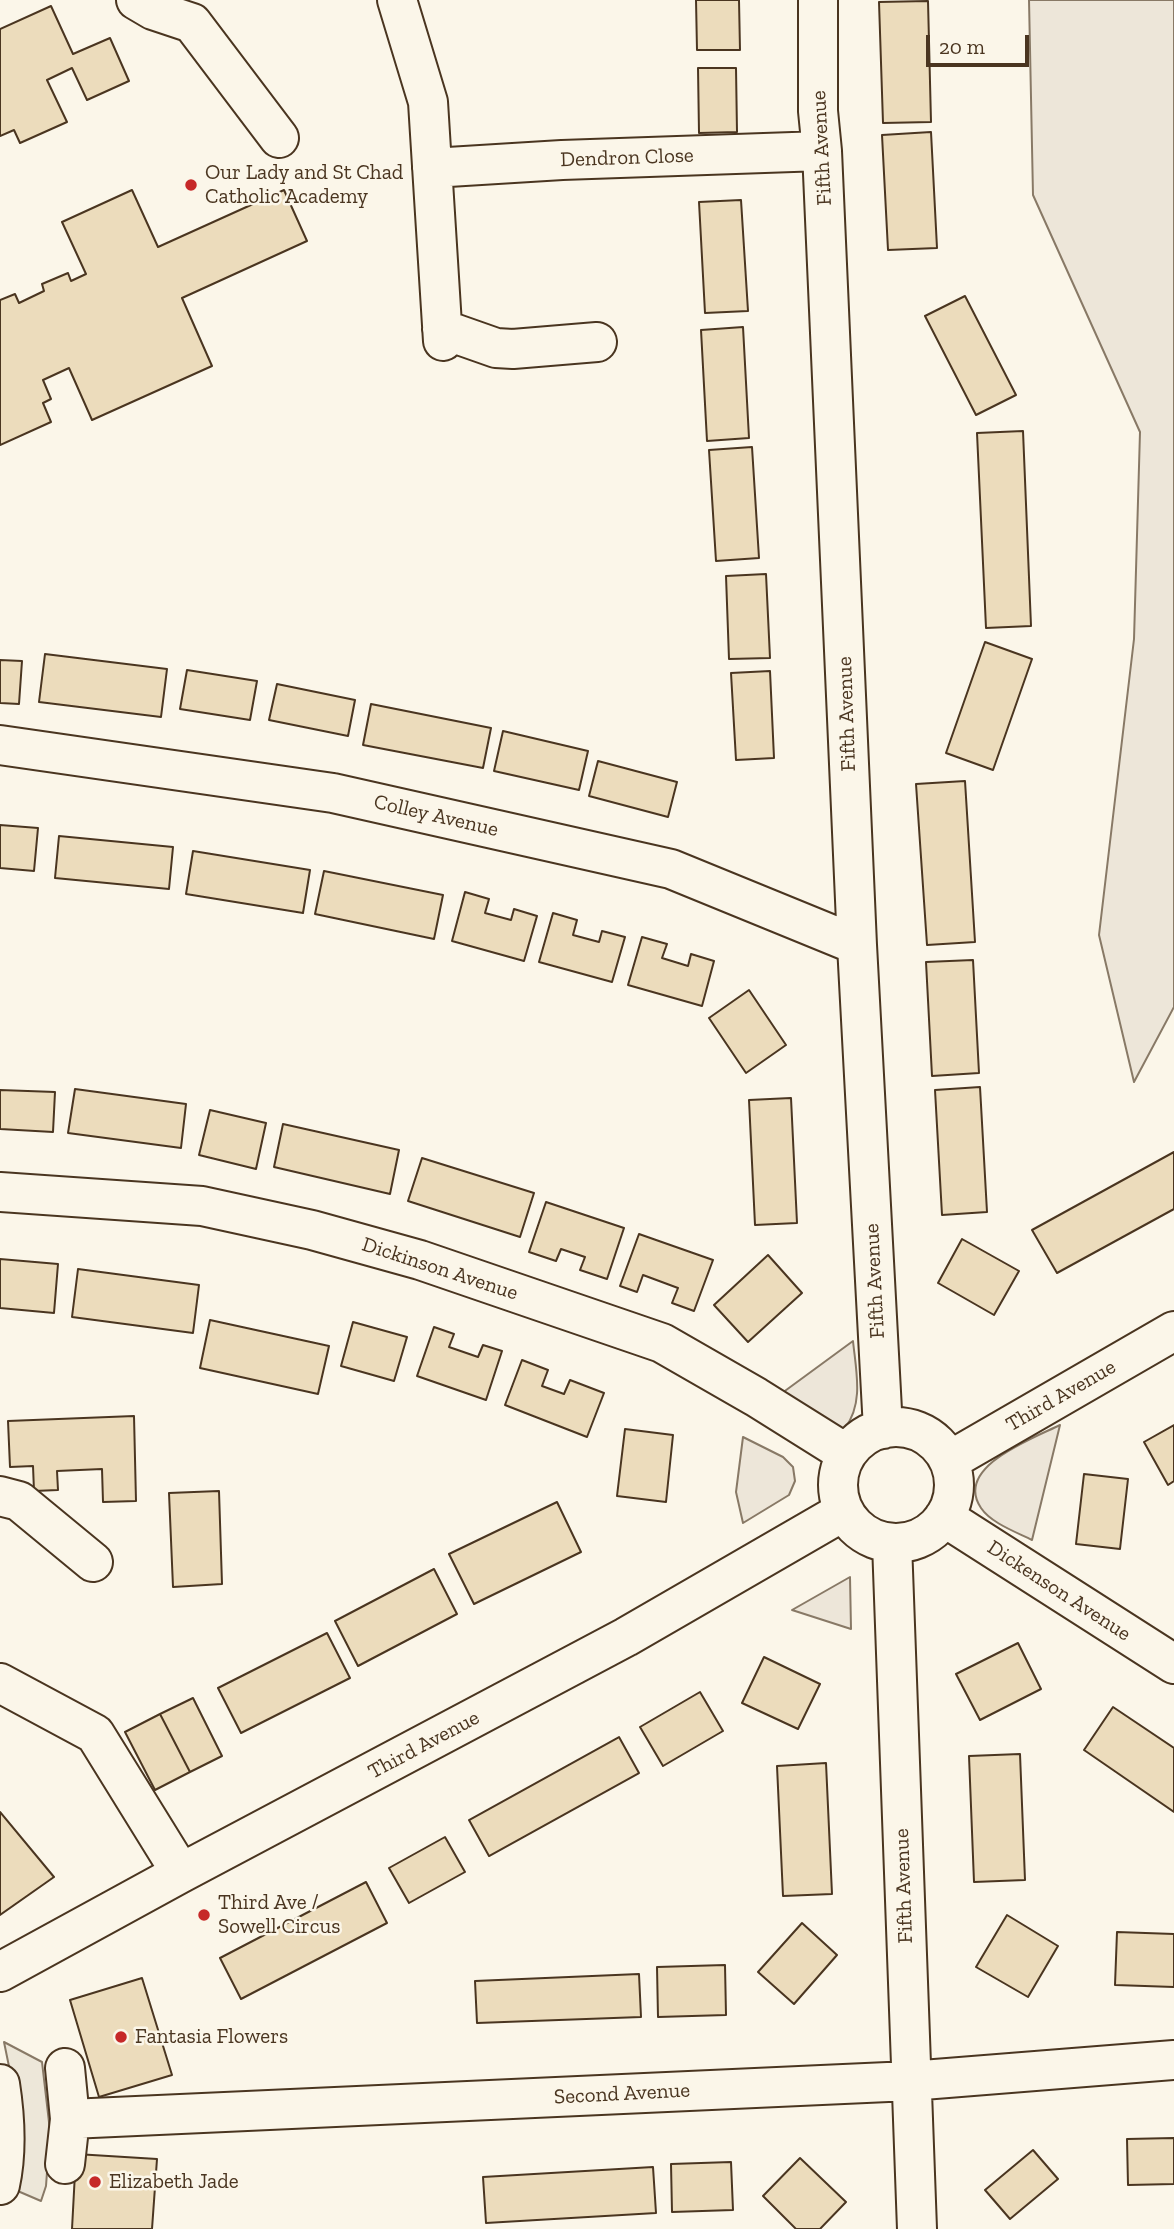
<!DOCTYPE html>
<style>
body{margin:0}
#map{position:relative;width:1174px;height:2229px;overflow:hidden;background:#fbf6e9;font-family:"Zilla Slab",serif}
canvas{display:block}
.scale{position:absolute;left:926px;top:35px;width:103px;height:32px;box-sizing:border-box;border:4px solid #4a3520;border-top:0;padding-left:9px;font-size:21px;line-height:24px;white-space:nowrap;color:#4a3520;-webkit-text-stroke:5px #fbf6e9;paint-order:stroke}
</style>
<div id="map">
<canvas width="1174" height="2229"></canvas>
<div class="scale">20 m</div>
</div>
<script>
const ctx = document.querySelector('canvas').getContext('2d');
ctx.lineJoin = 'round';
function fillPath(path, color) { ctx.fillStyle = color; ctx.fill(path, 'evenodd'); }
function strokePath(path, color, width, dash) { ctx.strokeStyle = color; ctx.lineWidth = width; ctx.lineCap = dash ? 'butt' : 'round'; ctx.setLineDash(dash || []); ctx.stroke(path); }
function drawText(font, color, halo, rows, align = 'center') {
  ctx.font = font + ' "Zilla Slab",serif'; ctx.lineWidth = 5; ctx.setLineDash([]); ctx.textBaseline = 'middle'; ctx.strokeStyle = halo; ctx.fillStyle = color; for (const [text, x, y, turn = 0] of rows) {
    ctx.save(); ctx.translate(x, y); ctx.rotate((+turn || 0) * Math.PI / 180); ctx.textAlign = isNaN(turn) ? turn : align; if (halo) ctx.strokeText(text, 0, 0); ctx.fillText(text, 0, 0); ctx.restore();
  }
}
const green = new Path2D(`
 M 1029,0 L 1174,0 L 1174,1007 L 1134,1082 L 1099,935 L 1134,639 L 1140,432 L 1033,195 Z
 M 853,1341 C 856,1371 864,1403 845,1428 L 833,1429 L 778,1396 Z
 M 1060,1425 L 1032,1540 C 1016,1532 991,1523 981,1508 C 953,1467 1034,1438 1060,1425 Z
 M 743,1437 L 783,1457 L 793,1467 L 795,1481 L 789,1495 L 743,1523 L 736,1492 Z
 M 850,1577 L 851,1629 L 792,1610 Z`);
fillPath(green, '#ede6d9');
strokePath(green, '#887966', 2);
const parking = new Path2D(`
 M 4,2042 L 42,2062 L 50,2131 L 46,2186 L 41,2201 L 13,2189 L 14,2091 Z`);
fillPath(parking, '#ede7d9');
strokePath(parking, '#887966', 2);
const building = new Path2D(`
 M 696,0 L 739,0 L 740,50 L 697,50 Z
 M 928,1 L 931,122 L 883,123 L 879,2 Z
 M 51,6 L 73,54 L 110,38 L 129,81 L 87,100 L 72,68 L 47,80 L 67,122 L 20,143 L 14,130 L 0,136 L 0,29 Z
 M 698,68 L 736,68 L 737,132 L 699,133 Z
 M 931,132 L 937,248 L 888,250 L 882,135 Z
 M 132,190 L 158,247 L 284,190 L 307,241 L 182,298 L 212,366 L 92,420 L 69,368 L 43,380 L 51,399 L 43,403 L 51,422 L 0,445 L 0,300 L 15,294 L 19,303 L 44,291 L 42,284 L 68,273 L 71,281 L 86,274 L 62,222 Z
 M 741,200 L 748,311 L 705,313 L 699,202 Z
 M 965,296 L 1016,395 L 976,415 L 925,316 Z
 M 743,327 L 749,438 L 707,441 L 701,330 Z
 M 1023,431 L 1031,626 L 986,628 L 977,433 Z
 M 752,447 L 759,558 L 716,561 L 709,450 Z
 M 766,574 L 770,658 L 729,659 L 726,576 Z
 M 985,642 L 1032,659 L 993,770 L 946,753 Z
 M 45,654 L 167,669 L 161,717 L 39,702 Z
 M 0,660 L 22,661 L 19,704 L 0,703 Z
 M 187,670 L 257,681 L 250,720 L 180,709 Z
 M 770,671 L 774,758 L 736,760 L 731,673 Z
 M 277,684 L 355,700 L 348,736 L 269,720 Z
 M 371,704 L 491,728 L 483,768 L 363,745 Z
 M 503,731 L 588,751 L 579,790 L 494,771 Z
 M 598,761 L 677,782 L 668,817 L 589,796 Z
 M 965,781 L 975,942 L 927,945 L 916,784 Z
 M 0,825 L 38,828 L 34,871 L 0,868 Z
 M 59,836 L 173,847 L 169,889 L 55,878 Z
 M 193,851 L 310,870 L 303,913 L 186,894 Z
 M 324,871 L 443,895 L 434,939 L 315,914 Z
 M 465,892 L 489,899 L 485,913 L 511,920 L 514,909 L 537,916 L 524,961 L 452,941 Z
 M 553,913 L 577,920 L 573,935 L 599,942 L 602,931 L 625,937 L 612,982 L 539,962 Z
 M 642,937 L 667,944 L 662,958 L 688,966 L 691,954 L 714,961 L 702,1006 L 628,985 Z
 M 973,960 L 979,1073 L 932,1076 L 926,962 Z
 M 749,990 L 786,1045 L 746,1073 L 709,1018 Z
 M 980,1087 L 987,1212 L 942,1215 L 935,1090 Z
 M 75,1089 L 186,1104 L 181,1148 L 68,1133 Z
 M 0,1090 L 55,1092 L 53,1132 L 0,1129 Z
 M 791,1098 L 797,1223 L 755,1225 L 749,1100 Z
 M 210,1110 L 266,1123 L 256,1169 L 199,1155 Z
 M 283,1124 L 399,1150 L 390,1194 L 274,1167 Z
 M 1174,1152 L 1174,1209 L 1057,1273 L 1032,1230 Z
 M 422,1158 L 534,1193 L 520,1237 L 408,1201 Z
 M 546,1202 L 624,1228 L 607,1279 L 580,1270 L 585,1257 L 561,1249 L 556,1261 L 529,1252 Z
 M 639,1234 L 713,1260 L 694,1311 L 672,1303 L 678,1288 L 643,1275 L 637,1292 L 620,1286 Z
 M 962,1239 L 1019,1271 L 994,1315 L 938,1283 Z
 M 768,1255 L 802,1293 L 748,1342 L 714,1305 Z
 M 0,1259 L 58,1264 L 54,1313 L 0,1308 Z
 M 78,1269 L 199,1285 L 193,1333 L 72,1317 Z
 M 210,1320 L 329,1346 L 318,1394 L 200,1368 Z
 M 353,1322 L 407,1337 L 394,1381 L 341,1366 Z
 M 434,1327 L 454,1334 L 449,1347 L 478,1357 L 483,1345 L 502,1351 L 486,1400 L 417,1376 Z
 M 522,1360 L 548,1370 L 542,1386 L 564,1394 L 570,1380 L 604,1393 L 587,1437 L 505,1405 Z
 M 134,1416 L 136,1501 L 103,1502 L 102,1469 L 57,1471 L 58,1490 L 34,1491 L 33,1466 L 10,1467 L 8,1421 Z
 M 1174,1425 L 1174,1481 L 1168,1485 L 1144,1442 Z
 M 625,1429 L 673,1435 L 666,1502 L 617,1496 Z
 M 1084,1474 L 1128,1479 L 1120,1549 L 1076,1544 Z
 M 219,1491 L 222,1584 L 173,1587 L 169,1493 Z
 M 557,1502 L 581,1552 L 474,1604 L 449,1554 Z
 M 434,1569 L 457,1614 L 358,1666 L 335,1621 Z
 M 327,1633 L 350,1678 L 241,1733 L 218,1688 Z
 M 1018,1643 L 1041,1689 L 980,1720 L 956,1674 Z
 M 764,1657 L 820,1684 L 798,1729 L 742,1703 Z
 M 700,1692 L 723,1731 L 663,1766 L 640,1727 Z
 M 193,1698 L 222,1756 L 190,1772 L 160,1714 Z
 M 1113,1707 L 1174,1748 L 1174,1812 L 1084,1750 Z
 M 160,1714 L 190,1772 L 155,1790 L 125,1732 Z
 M 619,1737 L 639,1773 L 489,1856 L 469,1820 Z
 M 1020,1754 L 1025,1880 L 974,1882 L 969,1756 Z
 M 826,1763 L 832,1894 L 783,1896 L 777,1766 Z
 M 0,1812 L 54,1877 L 0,1915 Z
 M 445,1837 L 465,1872 L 409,1903 L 389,1868 Z
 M 366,1882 L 387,1923 L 241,1999 L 220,1958 Z
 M 1007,1915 L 1058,1946 L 1028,1997 L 976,1967 Z
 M 802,1923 L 837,1955 L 794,2004 L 758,1972 Z
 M 1117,1932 L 1174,1934 L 1174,1987 L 1115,1985 Z
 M 725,1965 L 726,2015 L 658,2017 L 657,1967 Z
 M 639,1974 L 641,2017 L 477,2023 L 475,1981 Z
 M 142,1978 L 172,2075 L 99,2097 L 70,2000 Z
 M 1174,2138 L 1174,2184 L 1128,2185 L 1127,2139 Z
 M 1033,2150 L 1058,2179 L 1010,2219 L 985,2190 Z
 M 76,2154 L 157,2159 L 152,2229 L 72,2229 Z
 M 800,2158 L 846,2202 L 820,2229 L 796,2229 L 763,2196 Z
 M 731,2162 L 733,2210 L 672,2212 L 671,2164 Z
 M 653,2167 L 656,2213 L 486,2223 L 483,2177 Z`);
fillPath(building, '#ecdcbc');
strokePath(building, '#4a3520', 2);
const minor = new Path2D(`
 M 136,0 L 153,10 L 192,23 L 279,138
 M 397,0 L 428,102 L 443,341
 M 818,0 L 818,111 L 822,151 L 857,945 L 883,1429
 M 432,168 L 562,160 L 822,151
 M 442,329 L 496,348 L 513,349 L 597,342
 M 0,745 L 333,793 L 671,869 L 857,945
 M 0,1192 L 202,1206 L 312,1230 L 420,1260 L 662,1343 L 756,1397 L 847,1454
 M838 1485a58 58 0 1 1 116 0a58 58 0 1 1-116 0Z
 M 949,1461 L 1174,1331
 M 0,1496 L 19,1501 L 93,1562
 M 944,1517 L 1174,1664
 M 892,1543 L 917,2229
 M 0,1683 L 95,1734 L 181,1873
 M 0,1972 L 181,1873 L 626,1637 L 844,1511
 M 65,2068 L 70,2119
 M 0,2084 C 5,2116 7,2153 0,2185
 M 65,2164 L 70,2119 L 910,2081 L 1174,2060`);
strokePath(minor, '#4a3520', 42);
strokePath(minor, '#fbf6e9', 38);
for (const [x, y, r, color] of [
 [191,185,7,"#c62828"],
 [204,1915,7,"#c62828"],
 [121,2037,7,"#c62828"],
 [95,2182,7,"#c62828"]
]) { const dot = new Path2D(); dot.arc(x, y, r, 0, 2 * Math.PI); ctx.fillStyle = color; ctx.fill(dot); strokePath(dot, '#fbf6e9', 2.5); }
drawText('21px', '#4a3520', '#fbf6e9', [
 ["Fifth Avenue",822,148,-93],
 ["Dendron Close",627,158,-2],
 ["Fifth Avenue",847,714,-92],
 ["Colley Avenue",436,816,13],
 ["Dickinson Avenue",440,1269,18],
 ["Fifth Avenue",875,1281,-93],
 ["Third Avenue",1061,1396,-30],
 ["Dickenson Avenue",1059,1591,33],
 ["Third Avenue",424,1745,-28],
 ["Fifth Avenue",904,1886,-92],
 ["Second Avenue",622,2094,-3]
]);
drawText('21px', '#4a3520', '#fbf6e9', [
 ["Our Lady and St Chad",205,173],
 ["Catholic Academy",205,197],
 ["Third Ave /",218,1903],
 ["Sowell Circus",218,1927],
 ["Fantasia Flowers",135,2037],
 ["Elizabeth Jade",109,2182]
], 'left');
</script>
